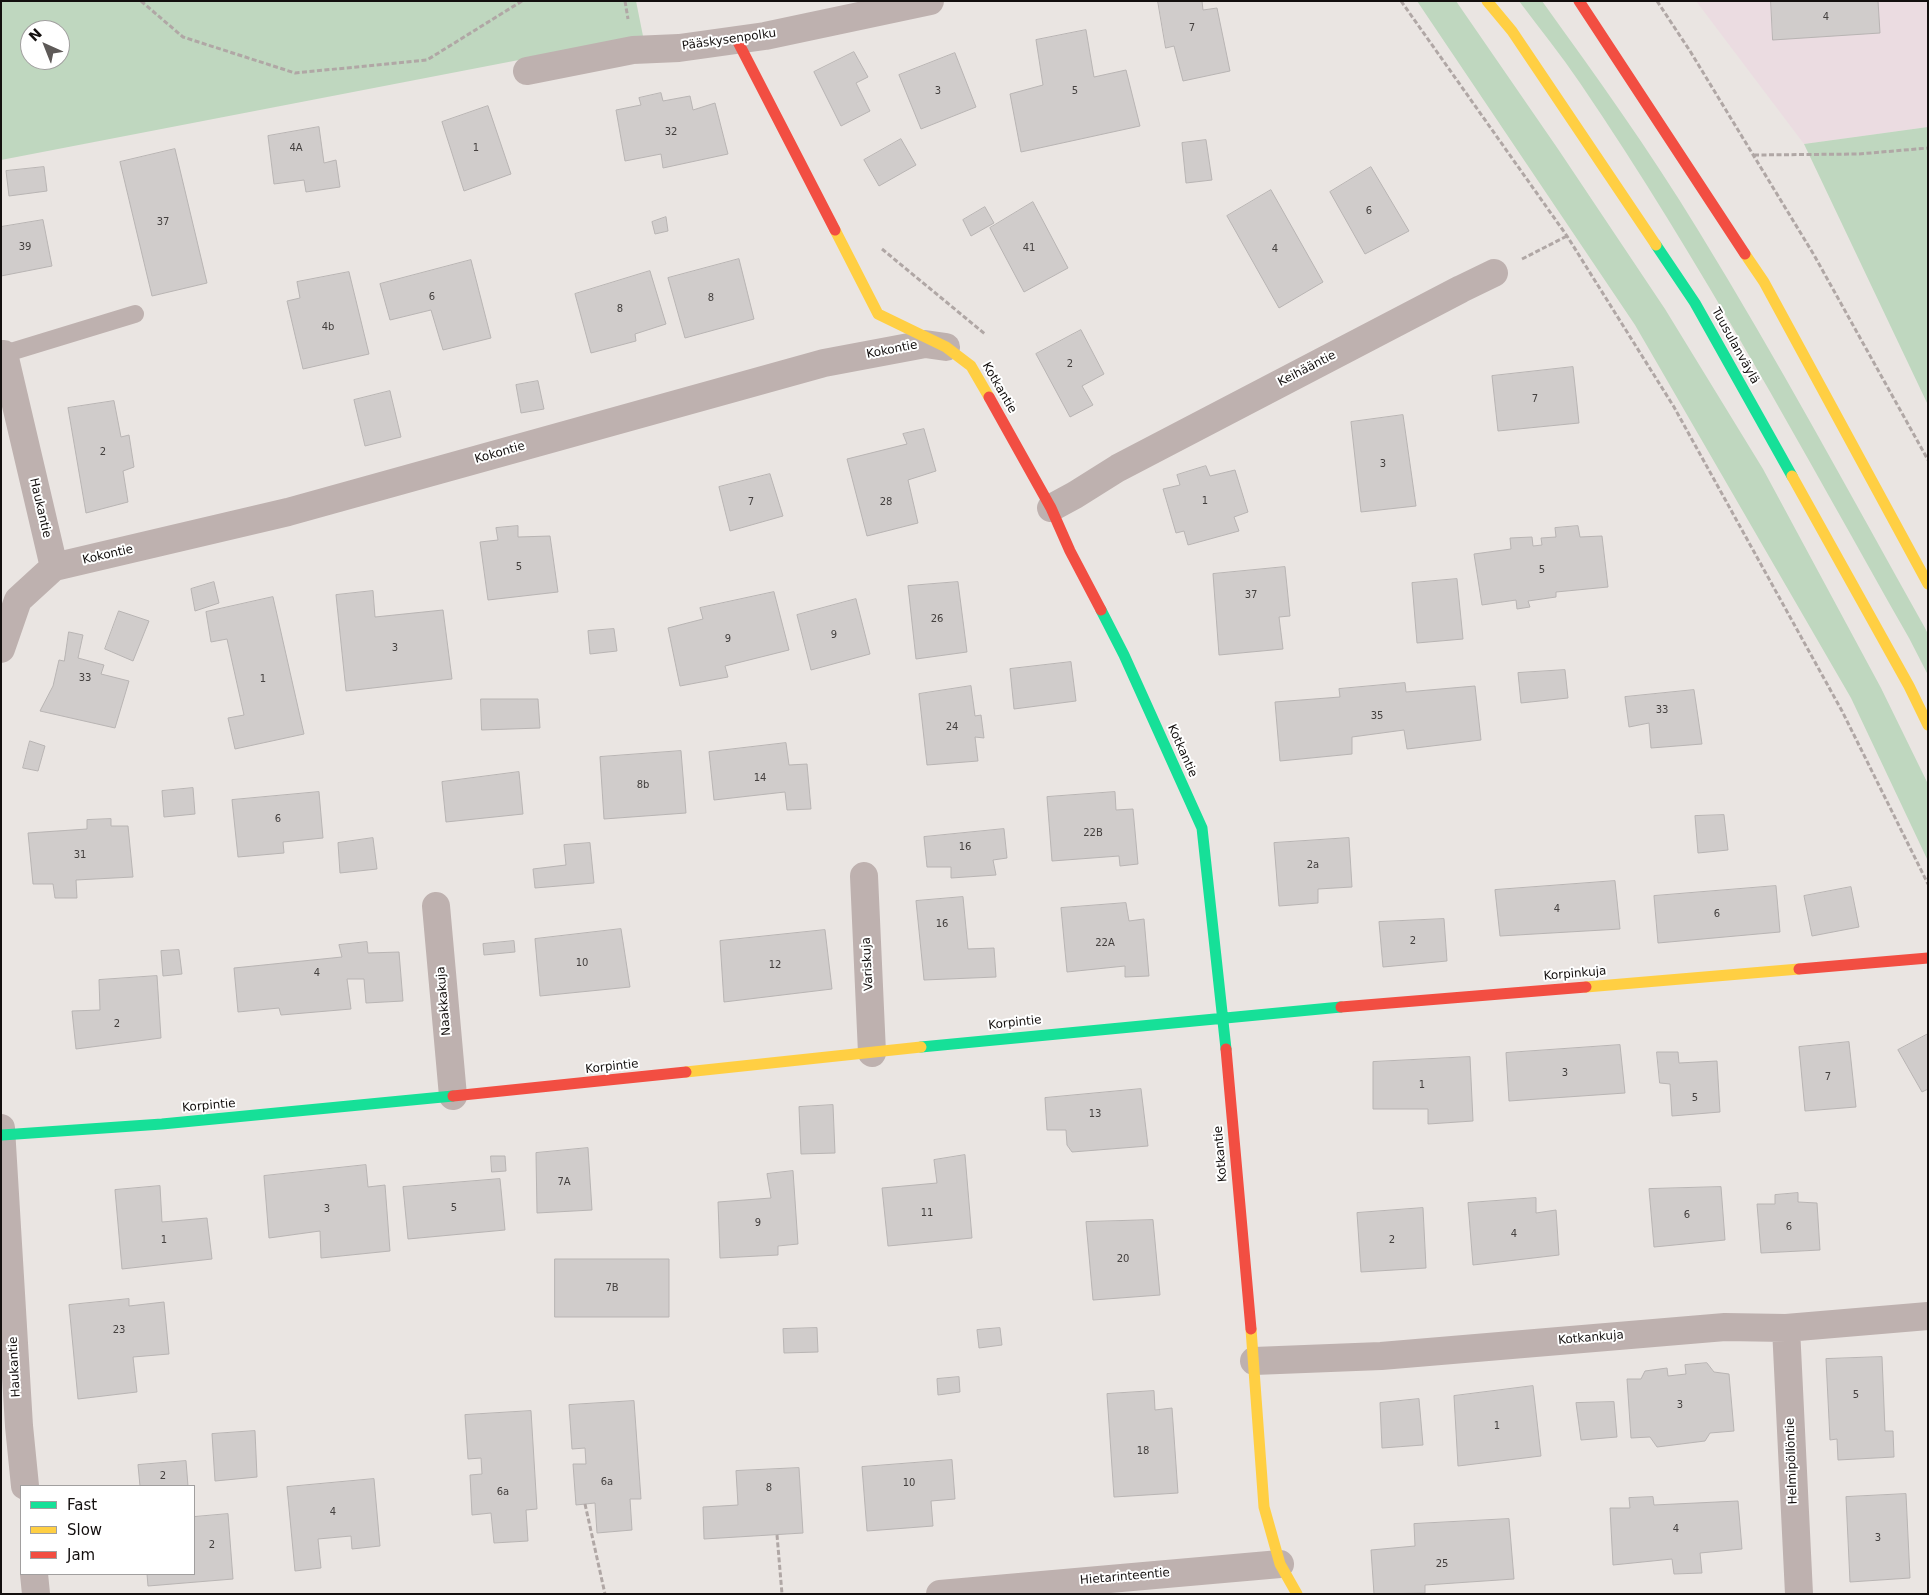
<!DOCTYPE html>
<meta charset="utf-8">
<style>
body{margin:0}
#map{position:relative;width:1929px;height:1595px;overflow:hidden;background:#eae5e2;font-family:"DejaVu Sans",sans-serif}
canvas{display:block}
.frame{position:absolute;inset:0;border:2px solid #130f0e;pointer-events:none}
.legend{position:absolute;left:20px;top:1485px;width:175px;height:90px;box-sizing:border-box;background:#fff;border:1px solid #a19f9f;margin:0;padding:6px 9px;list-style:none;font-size:15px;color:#130f0e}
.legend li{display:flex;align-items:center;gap:10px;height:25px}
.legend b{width:25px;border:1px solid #a19f9f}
.north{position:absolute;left:20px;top:20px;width:50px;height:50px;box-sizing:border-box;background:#fff;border:1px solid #a19f9f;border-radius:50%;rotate:316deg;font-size:14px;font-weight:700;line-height:20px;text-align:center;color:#130f0e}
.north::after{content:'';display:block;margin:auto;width:18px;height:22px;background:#5e5a58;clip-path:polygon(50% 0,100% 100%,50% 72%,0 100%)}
</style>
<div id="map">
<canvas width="1929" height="1595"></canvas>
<div class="frame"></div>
<ul class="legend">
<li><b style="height:6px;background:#16e098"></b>Fast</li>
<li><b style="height:6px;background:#ffcf43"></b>Slow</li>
<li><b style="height:6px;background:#f24e42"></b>Jam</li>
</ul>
<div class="north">N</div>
</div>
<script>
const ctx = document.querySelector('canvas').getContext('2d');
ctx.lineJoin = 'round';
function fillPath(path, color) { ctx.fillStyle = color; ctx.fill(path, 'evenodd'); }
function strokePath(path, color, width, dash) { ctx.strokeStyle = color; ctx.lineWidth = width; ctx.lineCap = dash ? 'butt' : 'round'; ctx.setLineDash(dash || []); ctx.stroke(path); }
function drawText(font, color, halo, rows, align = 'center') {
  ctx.font = font + ' "DejaVu Sans",sans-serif'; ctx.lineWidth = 4; ctx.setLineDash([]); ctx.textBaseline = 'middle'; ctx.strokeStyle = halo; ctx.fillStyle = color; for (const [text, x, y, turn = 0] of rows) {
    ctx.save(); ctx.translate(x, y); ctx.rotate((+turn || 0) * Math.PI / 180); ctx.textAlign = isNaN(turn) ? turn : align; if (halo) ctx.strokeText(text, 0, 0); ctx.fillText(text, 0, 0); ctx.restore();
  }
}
fillPath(new Path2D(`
 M 1696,1 L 1928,1 L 1928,127 L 1804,144 Z`), '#ebdce1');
fillPath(new Path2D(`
 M 1,1 L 636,1 L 643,36 L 1,160 ZM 30,30 L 60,30 L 60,60 L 30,60 Z
 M 1417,1 L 1456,1 L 1558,149 L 1665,309 L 1763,469 L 1881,688 L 1928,784 L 1928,861 L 1851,698 L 1635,325 Z
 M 1519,1 L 1542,1 C 1596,76 1650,151 1698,230 C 1778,360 1850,494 1925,628 L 1928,634 L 1928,675 L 1909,638 C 1803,451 1701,261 1580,83 C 1561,55 1540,29 1519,1 Z
 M 1928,127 L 1928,405 L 1804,144 Z`), '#bfd7bf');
const building = new Path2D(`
 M 1158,1 L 1202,1 L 1203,10 L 1217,8 L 1230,71 L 1183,81 L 1174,46 L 1166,48 Z
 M 1771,1 L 1878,1 L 1880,33 L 1773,40 Z
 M 1086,30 L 1094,77 L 1126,70 L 1140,126 L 1021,152 L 1010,94 L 1043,85 L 1036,40 Z
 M 854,52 L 868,77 L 856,83 L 870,111 L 841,126 L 814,72 Z
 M 955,53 L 976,107 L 921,129 L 899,75 Z
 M 661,93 L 663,101 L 690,96 L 693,110 L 715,103 L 728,154 L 663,168 L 661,154 L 625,161 L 616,110 L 641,105 L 639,98 Z
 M 488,106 L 511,174 L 464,191 L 442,122 Z
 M 319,127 L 324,163 L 336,160 L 340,187 L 306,192 L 304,180 L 274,184 L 268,136 Z
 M 901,139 L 916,165 L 879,186 L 864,160 Z
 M 1206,140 L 1212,180 L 1186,183 L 1182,143 Z
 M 175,149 L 207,283 L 152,296 L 120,162 Z
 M 44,167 L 47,191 L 9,196 L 6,171 Z
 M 1371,167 L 1409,231 L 1365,254 L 1330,192 Z
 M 1271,190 L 1323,282 L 1279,308 L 1227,216 Z
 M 1033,202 L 1068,268 L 1024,292 L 990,228 Z
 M 985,207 L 994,223 L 971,236 L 963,220 Z
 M 666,217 L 668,231 L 655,234 L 652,222 Z
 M 43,220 L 52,266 L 1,276 L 1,227 Z
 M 739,259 L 754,319 L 685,338 L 668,278 Z
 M 471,260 L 491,338 L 443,350 L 431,310 L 390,320 L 380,284 Z
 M 650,271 L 666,324 L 635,334 L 636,341 L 591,353 L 575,294 Z
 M 349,272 L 369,354 L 303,369 L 287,301 L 300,298 L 297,282 Z
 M 1081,330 L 1104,374 L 1082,386 L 1093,405 L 1070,417 L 1036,354 Z
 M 1573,367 L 1579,423 L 1498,431 L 1492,376 Z
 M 538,381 L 544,409 L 521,413 L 516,385 Z
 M 390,391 L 401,437 L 365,446 L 354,400 Z
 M 114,401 L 121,437 L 129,435 L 134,467 L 123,471 L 128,502 L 86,513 L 68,408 Z
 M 1403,415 L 1416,506 L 1361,512 L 1351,422 Z
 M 924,429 L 936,471 L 908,480 L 918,523 L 867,536 L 847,459 L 907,444 L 903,434 Z
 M 1206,466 L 1210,476 L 1235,470 L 1248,512 L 1234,517 L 1239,531 L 1188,545 L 1184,531 L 1176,533 L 1163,489 L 1180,485 L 1177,475 Z
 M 770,474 L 783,516 L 730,531 L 719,487 Z
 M 518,526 L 518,537 L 550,536 L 558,592 L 488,600 L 480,542 L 498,540 L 496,528 Z
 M 1578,526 L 1580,537 L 1602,536 L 1608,587 L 1556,592 L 1556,597 L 1528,601 L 1530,607 L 1517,609 L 1516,600 L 1482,605 L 1474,554 L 1511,549 L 1510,538 L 1532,537 L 1533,546 L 1542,545 L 1541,538 L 1556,537 L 1555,528 Z
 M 1285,567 L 1290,616 L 1279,617 L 1283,649 L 1219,655 L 1213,574 Z
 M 1457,579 L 1463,639 L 1417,643 L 1412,583 Z
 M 214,582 L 219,603 L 195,611 L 191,589 Z
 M 958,582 L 967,652 L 916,659 L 908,586 Z
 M 373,591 L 375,617 L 443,610 L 452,679 L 346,691 L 336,595 Z
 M 774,592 L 789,650 L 725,666 L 728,677 L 680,686 L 668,628 L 703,619 L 700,608 Z
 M 273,597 L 304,734 L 235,749 L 228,718 L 244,715 L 227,639 L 211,642 L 206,612 Z
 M 856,599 L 870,654 L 811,670 L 797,615 Z
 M 119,611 L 149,621 L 133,661 L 105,649 Z
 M 614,629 L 617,651 L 590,654 L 588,631 Z
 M 69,632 L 83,635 L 78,658 L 104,665 L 101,674 L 129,681 L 115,728 L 40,711 L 53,686 L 59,660 L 64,661 Z
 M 1071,662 L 1076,701 L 1014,709 L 1010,669 Z
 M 1565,670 L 1568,698 L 1521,703 L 1518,673 Z
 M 1405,683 L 1406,692 L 1475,686 L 1481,740 L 1407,749 L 1404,730 L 1352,737 L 1352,754 L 1280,761 L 1275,702 L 1340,697 L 1339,689 Z
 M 971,686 L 975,716 L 981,715 L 984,738 L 975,737 L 978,761 L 927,765 L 919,694 Z
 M 1694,690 L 1702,744 L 1651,748 L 1649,723 L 1629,727 L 1625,697 Z
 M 481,699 L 538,699 L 540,728 L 482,730 Z
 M 30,741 L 45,746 L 38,771 L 23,768 Z
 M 786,743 L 789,765 L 807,764 L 811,809 L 787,810 L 785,792 L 714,800 L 709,752 Z
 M 681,751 L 686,813 L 604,819 L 600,757 Z
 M 519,772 L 523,814 L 446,822 L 442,782 Z
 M 193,788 L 195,814 L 164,817 L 162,791 Z
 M 319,792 L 323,838 L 283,842 L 284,853 L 238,857 L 232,800 Z
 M 1115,792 L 1116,810 L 1133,809 L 1138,864 L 1120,866 L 1119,856 L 1052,861 L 1047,797 Z
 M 1724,815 L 1728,850 L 1698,853 L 1695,816 Z
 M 111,819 L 111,826 L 128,826 L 133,877 L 76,880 L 77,898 L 55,898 L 53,884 L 33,884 L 28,833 L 87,829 L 87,820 Z
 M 1004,829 L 1007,858 L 993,860 L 996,875 L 951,878 L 951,867 L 927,867 L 924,837 Z
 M 373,838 L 377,869 L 340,873 L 338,843 Z
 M 1349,838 L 1352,887 L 1318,889 L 1318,903 L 1279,906 L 1274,843 Z
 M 590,843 L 594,883 L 535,888 L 533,869 L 566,865 L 564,845 Z
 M 1615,881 L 1620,929 L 1500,936 L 1495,890 Z
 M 1776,886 L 1780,932 L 1658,943 L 1654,896 Z
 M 1851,887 L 1859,927 L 1812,936 L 1804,896 Z
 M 963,897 L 968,949 L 994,948 L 996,977 L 924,980 L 916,901 Z
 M 1126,903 L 1129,921 L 1144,919 L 1149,976 L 1125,977 L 1125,966 L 1067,972 L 1061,908 Z
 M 1444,919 L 1447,961 L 1383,967 L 1379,922 Z
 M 621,929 L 630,987 L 540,996 L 535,939 Z
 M 825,930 L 832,989 L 724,1002 L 720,941 Z
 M 514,941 L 515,952 L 484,955 L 483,944 Z
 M 367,942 L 368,953 L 399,952 L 403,1001 L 366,1003 L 364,979 L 347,979 L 351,1009 L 281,1015 L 279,1008 L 238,1012 L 234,968 L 342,957 L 339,945 Z
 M 179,950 L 182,974 L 163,976 L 161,951 Z
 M 157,976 L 161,1038 L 76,1049 L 72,1011 L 100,1010 L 99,980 Z
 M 1928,1034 L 1928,1089 L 1922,1092 L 1898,1050 Z
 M 1849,1042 L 1856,1107 L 1805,1111 L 1799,1047 Z
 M 1620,1045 L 1625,1093 L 1509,1101 L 1506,1053 Z
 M 1657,1052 L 1678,1052 L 1679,1063 L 1717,1061 L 1720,1112 L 1672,1116 L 1670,1084 L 1660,1083 Z
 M 1470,1057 L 1473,1121 L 1428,1124 L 1428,1109 L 1373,1109 L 1373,1062 Z
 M 1141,1089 L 1148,1146 L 1072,1152 L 1067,1145 L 1066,1130 L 1047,1130 L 1045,1098 Z
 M 833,1105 L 835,1153 L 801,1154 L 799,1107 Z
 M 588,1148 L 592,1210 L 537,1213 L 536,1153 Z
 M 965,1155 L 972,1238 L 888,1246 L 882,1188 L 937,1183 L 934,1160 Z
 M 491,1156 L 505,1156 L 506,1171 L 492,1172 Z
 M 366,1165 L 368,1187 L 385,1185 L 390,1251 L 321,1258 L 320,1231 L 269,1238 L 264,1176 Z
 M 793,1171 L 798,1244 L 778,1246 L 778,1255 L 720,1258 L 718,1202 L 771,1198 L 767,1174 Z
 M 500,1179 L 505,1230 L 408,1239 L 403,1187 Z
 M 160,1186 L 162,1222 L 207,1218 L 212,1259 L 122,1269 L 115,1190 Z
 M 1721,1187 L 1725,1240 L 1654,1247 L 1649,1189 Z
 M 1798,1193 L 1798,1202 L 1817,1203 L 1820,1250 L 1761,1253 L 1757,1204 L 1775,1204 L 1775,1195 Z
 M 1536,1198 L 1536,1213 L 1556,1210 L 1559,1255 L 1473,1265 L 1468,1203 Z
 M 1423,1208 L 1426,1268 L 1361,1272 L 1357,1213 Z
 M 1153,1220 L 1160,1295 L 1093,1300 L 1086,1222 Z
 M 555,1259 L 669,1259 L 669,1317 L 555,1317 Z
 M 129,1299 L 129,1306 L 164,1302 L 169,1354 L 133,1357 L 137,1392 L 78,1399 L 69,1305 Z
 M 817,1328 L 818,1352 L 784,1353 L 783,1329 Z
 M 1000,1328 L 1002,1345 L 979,1348 L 977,1330 Z
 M 1882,1357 L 1885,1431 L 1893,1431 L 1894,1457 L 1838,1460 L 1837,1439 L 1830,1440 L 1826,1359 Z
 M 1707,1363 L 1714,1372 L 1729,1374 L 1734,1431 L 1710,1433 L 1705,1441 L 1657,1447 L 1650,1437 L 1631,1438 L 1627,1379 L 1641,1379 L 1645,1371 L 1667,1368 L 1668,1376 L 1686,1374 L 1685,1365 Z
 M 959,1377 L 960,1392 L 938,1395 L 937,1379 Z
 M 1533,1386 L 1541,1456 L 1458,1466 L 1454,1396 Z
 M 1154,1391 L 1155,1410 L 1172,1408 L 1178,1493 L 1114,1497 L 1107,1394 Z
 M 1419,1399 L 1423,1445 L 1382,1448 L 1380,1403 Z
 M 634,1401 L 641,1499 L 630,1499 L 632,1530 L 597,1533 L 595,1503 L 576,1505 L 573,1464 L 586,1464 L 585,1448 L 572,1449 L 569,1405 Z
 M 1614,1402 L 1617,1437 L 1581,1440 L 1576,1403 Z
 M 531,1411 L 537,1509 L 526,1510 L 528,1541 L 494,1543 L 491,1513 L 472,1515 L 470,1475 L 482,1474 L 481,1458 L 468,1459 L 465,1415 Z
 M 255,1431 L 257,1477 L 215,1481 L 212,1434 Z
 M 952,1460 L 955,1499 L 931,1501 L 933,1526 L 867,1531 L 862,1467 Z
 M 186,1461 L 188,1486 L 140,1486 L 138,1465 Z
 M 799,1468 L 803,1533 L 704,1539 L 703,1507 L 738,1505 L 736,1471 Z
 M 374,1479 L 380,1546 L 352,1549 L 351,1536 L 318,1539 L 321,1568 L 295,1571 L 287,1487 Z
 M 1906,1494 L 1910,1578 L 1850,1582 L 1846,1497 Z
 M 1653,1497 L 1654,1505 L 1738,1501 L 1742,1549 L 1700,1553 L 1702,1573 L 1674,1574 L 1672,1559 L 1613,1565 L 1610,1508 L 1630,1508 L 1629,1498 Z
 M 228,1514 L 233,1579 L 148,1586 L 147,1574 L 194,1574 L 194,1517 Z
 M 1509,1519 L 1514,1579 L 1425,1585 L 1425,1593 L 1374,1594 L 1371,1550 L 1415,1546 L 1414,1524 Z`);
fillPath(building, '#d0cccb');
strokePath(building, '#b8b4b3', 1);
strokePath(new Path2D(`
 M 141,1 L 183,37 L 295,73 L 427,60 L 522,1
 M 625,1 L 628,19
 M 1401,1 L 1567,236 L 1674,407 L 1842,711 L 1928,884
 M 1657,1 L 1690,51 L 1814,255 L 1928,460
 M 1754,155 L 1859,154 L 1928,148
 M 882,249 L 985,334
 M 1522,259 L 1567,236
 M 585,1504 L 605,1594
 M 777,1535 L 782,1594`), '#b0a7a5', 3, [5, 2.5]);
strokePath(new Path2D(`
 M 4,354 L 135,314`), '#beb1af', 18);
strokePath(new Path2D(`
 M 527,71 L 633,50 L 679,48 L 765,36 L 930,1
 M 1,354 L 4,354 L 54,567 L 18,600 L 1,649
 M 1051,508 L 1075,495 L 1118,468 L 1461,289 L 1494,273
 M 54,567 L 288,512 L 824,363 L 925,344 L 946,347
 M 864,876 L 872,1053
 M 436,906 L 453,1096
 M 1,1128 L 19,1426 L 25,1486
 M 1786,1328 L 1799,1594
 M 1254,1361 L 1381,1356 L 1725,1327 L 1786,1328 L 1928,1316
 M 34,1574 L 36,1594
 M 940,1594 L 1280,1564`), '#beb1af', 28);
strokePath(new Path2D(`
 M 1656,245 L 1695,303 L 1792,476
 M 1101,610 L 1124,655 L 1202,828 L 1226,1049
 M 921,1047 L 1341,1007
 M 2,1135 L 162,1124 L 453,1096`), '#16e098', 11);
strokePath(new Path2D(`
 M 1487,1 L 1512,31 L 1656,245
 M 835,230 L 878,314 L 946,347 L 971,366 L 989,397
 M 1745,254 L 1764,282 L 1928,584
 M 1792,476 L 1909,686 L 1928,725
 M 1586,987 L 1799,969
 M 686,1072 L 921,1047
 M 1251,1329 L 1264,1507 L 1280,1564 L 1297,1594`), '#ffcf43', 11);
strokePath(new Path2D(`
 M 1579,1 L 1745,254
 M 737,40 L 835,230
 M 989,397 L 1051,508 L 1070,551 L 1101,610
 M 1799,969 L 1928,958
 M 1341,1007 L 1586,987
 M 1226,1049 L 1251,1329
 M 453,1096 L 686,1072`), '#f24e42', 11);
drawText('10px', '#44403f', null, [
 ["4",1826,17],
 ["7",1192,28],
 ["3",938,91],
 ["5",1075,91],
 ["32",671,132],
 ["4A",296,148],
 ["1",476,148],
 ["6",1369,211],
 ["37",163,222],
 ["39",25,247],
 ["41",1029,248],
 ["4",1275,249],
 ["6",432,297],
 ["8",711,298],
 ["8",620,309],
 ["4b",328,327],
 ["2",1070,364],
 ["7",1535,399],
 ["2",103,452],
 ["3",1383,464],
 ["1",1205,501],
 ["7",751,502],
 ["28",886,502],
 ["5",519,567],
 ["5",1542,570],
 ["37",1251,595],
 ["26",937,619],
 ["9",834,635],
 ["9",728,639],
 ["3",395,648],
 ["33",85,678],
 ["1",263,679],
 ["33",1662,710],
 ["35",1377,716],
 ["24",952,727],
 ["14",760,778],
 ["8b",643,785],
 ["6",278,819],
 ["22B",1093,833],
 ["16",965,847],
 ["31",80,855],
 ["2a",1313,865],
 ["4",1557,909],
 ["6",1717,914],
 ["16",942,924],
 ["2",1413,941],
 ["22A",1105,943],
 ["10",582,963],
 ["12",775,965],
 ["4",317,973],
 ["2",117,1024],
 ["3",1565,1073],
 ["7",1828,1077],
 ["1",1422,1085],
 ["5",1695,1098],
 ["13",1095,1114],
 ["7A",564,1182],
 ["5",454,1208],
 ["3",327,1209],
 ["11",927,1213],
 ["6",1687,1215],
 ["9",758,1223],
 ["6",1789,1227],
 ["4",1514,1234],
 ["1",164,1240],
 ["2",1392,1240],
 ["20",1123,1259],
 ["7B",612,1288],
 ["23",119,1330],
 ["5",1856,1395],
 ["3",1680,1405],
 ["1",1497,1426],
 ["18",1143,1451],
 ["2",163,1476],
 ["6a",607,1482],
 ["10",909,1483],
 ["8",769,1488],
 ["6a",503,1492],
 ["4",333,1512],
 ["4",1676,1529],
 ["3",1878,1538],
 ["2",212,1545],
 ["25",1442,1564]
]);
drawText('12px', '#130f0e', '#fff', [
 ["Pääskysenpolku",729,40,-8],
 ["Tuusulanväylä",1735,346,61],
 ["Kokontie",892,350,-11],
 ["Keihääntie",1307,369,-27],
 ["Kotkantie",999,388,60],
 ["Kokontie",500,453,-16],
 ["Haukantie",40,508,77],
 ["Kokontie",108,555,-13],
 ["Kotkantie",1182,751,66],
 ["Variskuja",868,964,-93],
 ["Korpinkuja",1575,974,-5],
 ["Naakkakuja",444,1001,-95],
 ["Korpintie",1015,1023,-6],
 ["Korpintie",612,1067,-6],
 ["Korpintie",209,1106,-5],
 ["Kotkantie",1221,1154,-95],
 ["Kotkankuja",1591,1338,-5],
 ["Haukantie",15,1367,-93],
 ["Helmipöllöntie",1792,1461,-92],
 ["Hietarinteentie",1125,1577,-5]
]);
</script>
